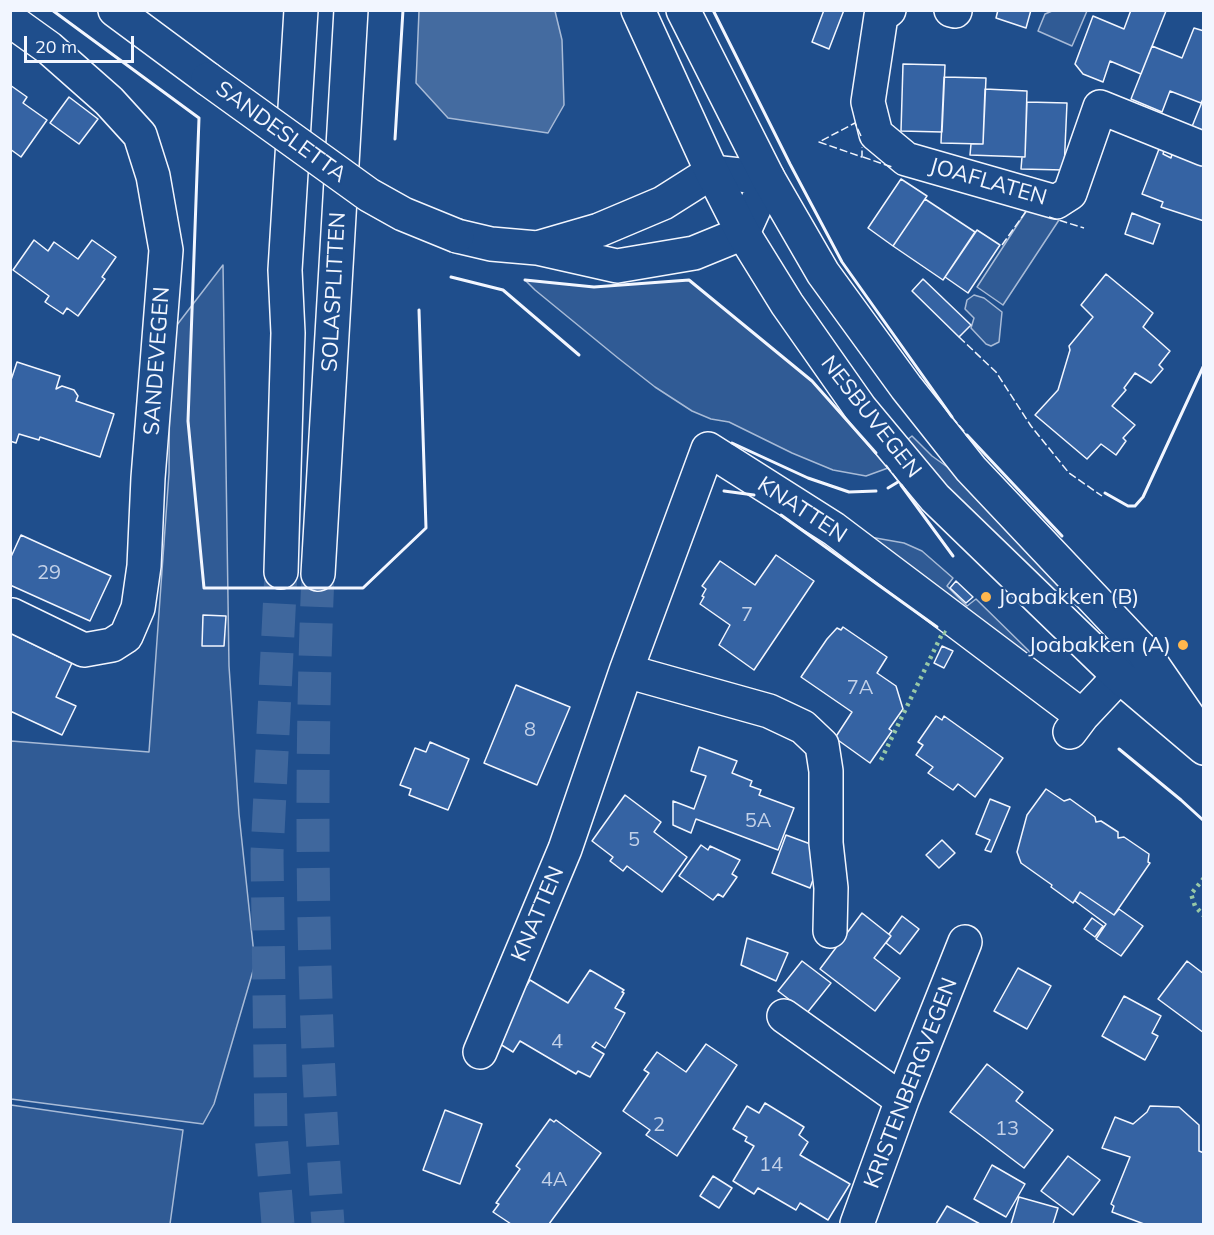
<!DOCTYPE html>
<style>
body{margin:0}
#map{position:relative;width:1214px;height:1235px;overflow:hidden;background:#1f4e8c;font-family:Mulish,sans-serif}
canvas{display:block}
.frame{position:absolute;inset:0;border:12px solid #f2f6ff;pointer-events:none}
.scale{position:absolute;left:24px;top:36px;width:110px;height:27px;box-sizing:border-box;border:3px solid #f2f6ff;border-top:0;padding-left:8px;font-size:18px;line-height:21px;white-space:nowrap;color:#f2f6ff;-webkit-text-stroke:4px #1f4e8c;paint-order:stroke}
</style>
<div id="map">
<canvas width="1214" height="1235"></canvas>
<div class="frame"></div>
<div class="scale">20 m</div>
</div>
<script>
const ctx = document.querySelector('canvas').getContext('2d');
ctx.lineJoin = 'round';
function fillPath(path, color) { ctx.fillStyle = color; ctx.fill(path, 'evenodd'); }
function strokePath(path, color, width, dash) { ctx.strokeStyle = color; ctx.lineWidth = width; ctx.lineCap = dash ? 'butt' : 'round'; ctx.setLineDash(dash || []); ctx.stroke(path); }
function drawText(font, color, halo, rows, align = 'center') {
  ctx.font = font + ' Mulish,sans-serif'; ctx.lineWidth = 4.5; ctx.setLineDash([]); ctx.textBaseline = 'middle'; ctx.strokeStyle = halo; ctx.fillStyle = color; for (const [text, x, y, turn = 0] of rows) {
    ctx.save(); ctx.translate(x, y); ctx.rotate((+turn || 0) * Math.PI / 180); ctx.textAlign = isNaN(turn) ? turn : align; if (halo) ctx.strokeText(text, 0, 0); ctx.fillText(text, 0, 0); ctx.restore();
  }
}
const built = new Path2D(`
 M 1052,11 L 1087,11 L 1072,46 L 1038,31 L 1045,14 Z
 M 1027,210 L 1059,220 L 1003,305 L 977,287 Z
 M 223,265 L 229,666 L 239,814 L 255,964 L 214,1104 L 203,1124 L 11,1099 L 11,741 L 149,752 L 169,473 L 170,334 Z
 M 525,280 L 594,287 L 689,280 L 812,381 L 888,468 L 866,476 L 833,470 L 792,453 L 729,422 L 711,419 L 692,411 L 655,387 L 618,358 L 535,290 Z
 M 974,295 L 984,298 L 1002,312 L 999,342 L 991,346 L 986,344 L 971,328 L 974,318 L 965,309 L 967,300 Z
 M 912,436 L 932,456 L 967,481 L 1015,531 L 1065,594 L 1058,600 L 964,508 L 907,440 Z
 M 870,537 L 904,543 L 922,551 L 953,578 L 947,586 L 967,606 L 976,599 L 1029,651 L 1033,660 Z
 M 11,1105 L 183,1130 L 170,1224 L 11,1224 Z`);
fillPath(built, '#305b95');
strokePath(built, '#a8bbd7', 1.5);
const water = new Path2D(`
 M 419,11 L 555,11 L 562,40 L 564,105 L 548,133 L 448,118 L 416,83 Z`);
fillPath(water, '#446ba0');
strokePath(water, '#a8bbd7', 1.5);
const building = new Path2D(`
 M 824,10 L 844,10 L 829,49 L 812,42 Z
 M 998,10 L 1031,10 L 1026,28 L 996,18 Z
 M 1131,10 L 1166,11 L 1141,74 L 1110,61 L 1103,82 L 1083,74 L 1075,64 L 1093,16 L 1124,29 Z
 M 1194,28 L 1204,31 L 1204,97 L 1201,103 L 1170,91 L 1162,112 L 1131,99 L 1152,46 L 1182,58 Z
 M 903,64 L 945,65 L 942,132 L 901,131 Z
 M 944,77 L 986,78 L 983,144 L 941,143 Z
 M 10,85 L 27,97 L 23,103 L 47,120 L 21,157 L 10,149 Z
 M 985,89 L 1027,91 L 1025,157 L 970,155 L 971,144 L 983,144 Z
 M 69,97 L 98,119 L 79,144 L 50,123 Z
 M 1204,97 L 1204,134 L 1191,129 Z
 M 1027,102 L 1067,103 L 1064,170 L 1021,169 L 1022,157 L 1025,157 Z
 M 1159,149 L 1164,151 L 1163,154 L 1171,158 L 1172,154 L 1190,161 L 1204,162 L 1204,221 L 1161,207 L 1163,202 L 1142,194 Z
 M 901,179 L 927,196 L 893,246 L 868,228 Z
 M 925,199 L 975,232 L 943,280 L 893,246 Z
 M 1132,213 L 1160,224 L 1153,244 L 1125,234 Z
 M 977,230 L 1000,245 L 968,293 L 945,277 Z
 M 34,240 L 48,251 L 54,242 L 78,259 L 92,240 L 116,257 L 102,277 L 105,279 L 78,316 L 67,308 L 63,314 L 45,302 L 49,296 L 13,270 Z
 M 1106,274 L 1153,313 L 1143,327 L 1170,351 L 1159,365 L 1163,369 L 1151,383 L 1135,373 L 1124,388 L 1126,390 L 1112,406 L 1135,425 L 1123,438 L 1126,441 L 1116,455 L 1101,444 L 1087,459 L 1035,415 L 1058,390 L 1070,350 L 1069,346 L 1093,317 L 1081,305 Z
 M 923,279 L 971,325 L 959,337 L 912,291 Z
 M 17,362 L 60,376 L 56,389 L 62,386 L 74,390 L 78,396 L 76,401 L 114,414 L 100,457 L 40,437 L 39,440 L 19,434 L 16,443 L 10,441 L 10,383 Z
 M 21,535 L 111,576 L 90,621 L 10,585 L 10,559 Z
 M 776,555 L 814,581 L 754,670 L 719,645 L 730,625 L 700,604 L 704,597 L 702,596 L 706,589 L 702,586 L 720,561 L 755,585 Z
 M 956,581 L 973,597 L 966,603 L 950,588 Z
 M 203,615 L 226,616 L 224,646 L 202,646 Z
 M 843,627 L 887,657 L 877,673 L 896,686 L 903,709 L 889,729 L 892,731 L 870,763 L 835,738 L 852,712 L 801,677 L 827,639 L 837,628 L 841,630 Z
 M 10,633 L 72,663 L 56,697 L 76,706 L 62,735 L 10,711 Z
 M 942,646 L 953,651 L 944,668 L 934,663 Z
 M 516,685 L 570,707 L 537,785 L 484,763 Z
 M 936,716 L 942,720 L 944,716 L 1003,758 L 975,797 L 958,784 L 953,790 L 928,773 L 933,767 L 916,755 L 923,745 L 918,742 Z
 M 430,742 L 469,759 L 448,810 L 409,795 L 411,789 L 400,785 L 415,748 L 426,752 Z
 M 699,747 L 737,761 L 732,773 L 752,781 L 750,786 L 761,790 L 759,795 L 794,808 L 778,850 L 696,819 L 691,833 L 673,825 L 673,801 L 694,809 L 706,776 L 691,771 Z
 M 1046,789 L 1064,801 L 1070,799 L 1095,817 L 1096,822 L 1101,821 L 1118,832 L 1118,838 L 1124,837 L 1149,854 L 1148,862 L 1150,863 L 1114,915 L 1080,892 L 1073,903 L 1051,887 L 1052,885 L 1021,863 L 1017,852 L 1027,815 Z
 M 625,795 L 661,822 L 654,832 L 687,857 L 662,892 L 627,866 L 623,871 L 610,861 L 613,857 L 592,841 Z
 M 990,799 L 1010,807 L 991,852 L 985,850 L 990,840 L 976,834 Z
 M 786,835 L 824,849 L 810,888 L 772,873 Z
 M 942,840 L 955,853 L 939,868 L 926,855 Z
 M 701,845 L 708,850 L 710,846 L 740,860 L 732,874 L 737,877 L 723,897 L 718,894 L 713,900 L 679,876 Z
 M 1080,892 L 1114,915 L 1119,909 L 1143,926 L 1121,956 L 1096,939 L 1106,924 L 1075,901 Z
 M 862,913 L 891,936 L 874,958 L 900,978 L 875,1011 L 820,969 Z
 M 902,916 L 919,929 L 900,954 L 886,943 L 891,936 L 889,934 Z
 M 1092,918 L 1103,926 L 1095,937 L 1084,929 Z
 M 747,938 L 788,953 L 776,981 L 741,965 Z
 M 802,961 L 831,983 L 807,1013 L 778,991 Z
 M 1187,961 L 1204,974 L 1204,1033 L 1158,999 Z
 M 1018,968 L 1051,986 L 1027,1029 L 994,1011 Z
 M 590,970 L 624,990 L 622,992 L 624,993 L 615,1008 L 625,1013 L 605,1048 L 596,1042 L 592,1047 L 604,1054 L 590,1077 L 578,1071 L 576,1074 L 520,1041 L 513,1052 L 492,1039 L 530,980 L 568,1003 Z
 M 1124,996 L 1161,1016 L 1152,1033 L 1158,1036 L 1145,1060 L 1102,1036 Z
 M 706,1044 L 737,1065 L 677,1156 L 646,1135 L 650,1130 L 623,1111 L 649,1073 L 644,1070 L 657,1052 L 686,1072 Z
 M 987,1064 L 1023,1092 L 1016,1101 L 1053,1130 L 1024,1168 L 950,1112 Z
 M 765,1103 L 804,1127 L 799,1135 L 808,1142 L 800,1155 L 850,1184 L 828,1220 L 800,1203 L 796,1210 L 758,1188 L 754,1194 L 733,1181 L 754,1146 L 745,1141 L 747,1137 L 733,1129 L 747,1106 L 759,1113 Z
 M 1150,1106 L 1179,1107 L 1199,1125 L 1199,1151 L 1204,1153 L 1204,1224 L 1144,1224 L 1112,1212 L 1114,1206 L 1111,1204 L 1130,1157 L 1102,1148 L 1115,1117 L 1133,1124 L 1147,1112 Z
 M 445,1110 L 482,1124 L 460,1184 L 423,1170 Z
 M 550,1119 L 554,1122 L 556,1120 L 601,1153 L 549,1224 L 511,1224 L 493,1212 L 499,1204 L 496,1203 L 520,1169 L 516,1166 Z
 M 1068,1156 L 1100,1180 L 1073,1215 L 1041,1191 Z
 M 992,1165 L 1025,1184 L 1006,1217 L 974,1199 Z
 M 713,1176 L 732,1188 L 719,1208 L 700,1196 Z
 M 1019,1197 L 1058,1208 L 1053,1224 L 1011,1224 Z
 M 947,1206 L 980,1224 L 936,1224 Z`);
fillPath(building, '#3563a3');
strokePath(building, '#f2f6ff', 1.5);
strokePath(new Path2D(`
 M 318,574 C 309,790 312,1008 328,1224
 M 278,1224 L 271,1134 L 267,853 L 281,572`), '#3f679d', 33, [33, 16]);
const minor = new Path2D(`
 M 115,10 L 208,79
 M 889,10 L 881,16 L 868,102 L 876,134 L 906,159 L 1056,202 L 1070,193 L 1100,107 L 1204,149
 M 951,10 L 955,11
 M 10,20 L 49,48 L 109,101 L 140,135 L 153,176 L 166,250 L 148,478 L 144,566 L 138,608 L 126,636 L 112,645 L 84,650 L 12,615
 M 457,236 L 491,244 L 537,248 L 617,266 L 694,253 L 743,233 L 768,178 L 712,172 L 663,203 L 599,230 L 537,248
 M 626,671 L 769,711 L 803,727 L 822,745 L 826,771 L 826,843 L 831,888 L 830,931
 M 1070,732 L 1082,716 L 1143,651
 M 784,1016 L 902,1100
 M 480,1052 L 565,849 L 626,671 L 708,449 L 834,529 L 1082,716
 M 857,1224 L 902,1100 L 965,942`);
const major = new Path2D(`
 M 638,10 L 712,172 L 743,233 L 787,304 L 860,408 L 935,498 L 1119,676 L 1204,748
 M 683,10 L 768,178 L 823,273 L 906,387 L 971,469 L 1143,651 L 1194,725`);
const highway = new Path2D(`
 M 281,572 L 288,333 L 285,270 L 301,10
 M 318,574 L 351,10`);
strokePath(minor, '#f2f6ff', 36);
strokePath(major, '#f2f6ff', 36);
strokePath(highway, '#f2f6ff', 36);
strokePath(minor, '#1f4e8c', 33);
strokePath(major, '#1f4e8c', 33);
strokePath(highway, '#1f4e8c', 33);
const minorBridge = new Path2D(`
 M 208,79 L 369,195 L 403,214 L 457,236`);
strokePath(minorBridge, '#f2f6ff', 36, []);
strokePath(minorBridge, '#1f4e8c', 33);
strokePath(new Path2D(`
 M 881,760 L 943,632 L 947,634
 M 1204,878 L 1191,894 L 1195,906 L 1204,916`), '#97c8a6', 4.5, [3, 4.5]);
strokePath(new Path2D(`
 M 861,136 L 855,123 L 819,142 L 862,157 L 862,147
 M 863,157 L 892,167
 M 1049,217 L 1084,228
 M 1002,245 L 1027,210
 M 959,337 L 996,372 L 1031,426 L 1069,473 L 1102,496
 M 952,417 L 967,435
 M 886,465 L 901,485`), '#f2f6ff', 1.5, [8, 3]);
strokePath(new Path2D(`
 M 52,10 L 199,118 L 188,421 L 204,588 L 363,588 L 426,528 L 419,310
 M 713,10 L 790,164 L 842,262 L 952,417
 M 395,139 L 403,10
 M 451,277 L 503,290 L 579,355
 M 525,280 L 594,287 L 689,280 L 812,381 L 876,453
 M 967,435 L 1062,536
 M 732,443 L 808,478 L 849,492 L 876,491
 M 901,485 L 953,556
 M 888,488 L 898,482
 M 724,491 L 754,495
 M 1105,493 L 1128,506 L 1135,506 L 1143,497 L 1204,365
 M 781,515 L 937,627
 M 1119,749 L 1181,800 L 1204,821`), '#f2f6ff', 3);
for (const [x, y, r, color] of [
 [986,597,6,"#ffb74d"],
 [1183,645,6,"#ffb74d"]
]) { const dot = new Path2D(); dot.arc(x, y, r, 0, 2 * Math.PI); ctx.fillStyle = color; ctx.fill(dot); strokePath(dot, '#1f4e8c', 2); }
drawText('20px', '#c3d1e8', null, [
 ["29",49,573],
 ["7",747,615],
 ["7A",860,688],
 ["8",530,730],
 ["5A",758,821],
 ["5",634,840],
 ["4",557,1042],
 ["2",659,1125],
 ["13",1007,1129],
 ["14",771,1165],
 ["4A",554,1180]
]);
drawText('22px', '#f2f6ff', '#1f4e8c', [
 ["SANDESLETTA",281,132,36],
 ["JOAFLATEN",988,182,16],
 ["SOLASPLITTEN",334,292,-87],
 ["SANDEVEGEN",157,361,-86],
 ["NESBUVEGEN",871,417,52],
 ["KNATTEN",802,510,33],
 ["KNATTEN",538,914,-67],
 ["KRISTENBERGVEGEN",911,1083,-69]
]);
drawText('22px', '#f2f6ff', '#1f4e8c', [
 ["Joabakken (B)",998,597],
 ["Joabakken (A)",1171,645,"right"]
], 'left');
</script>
